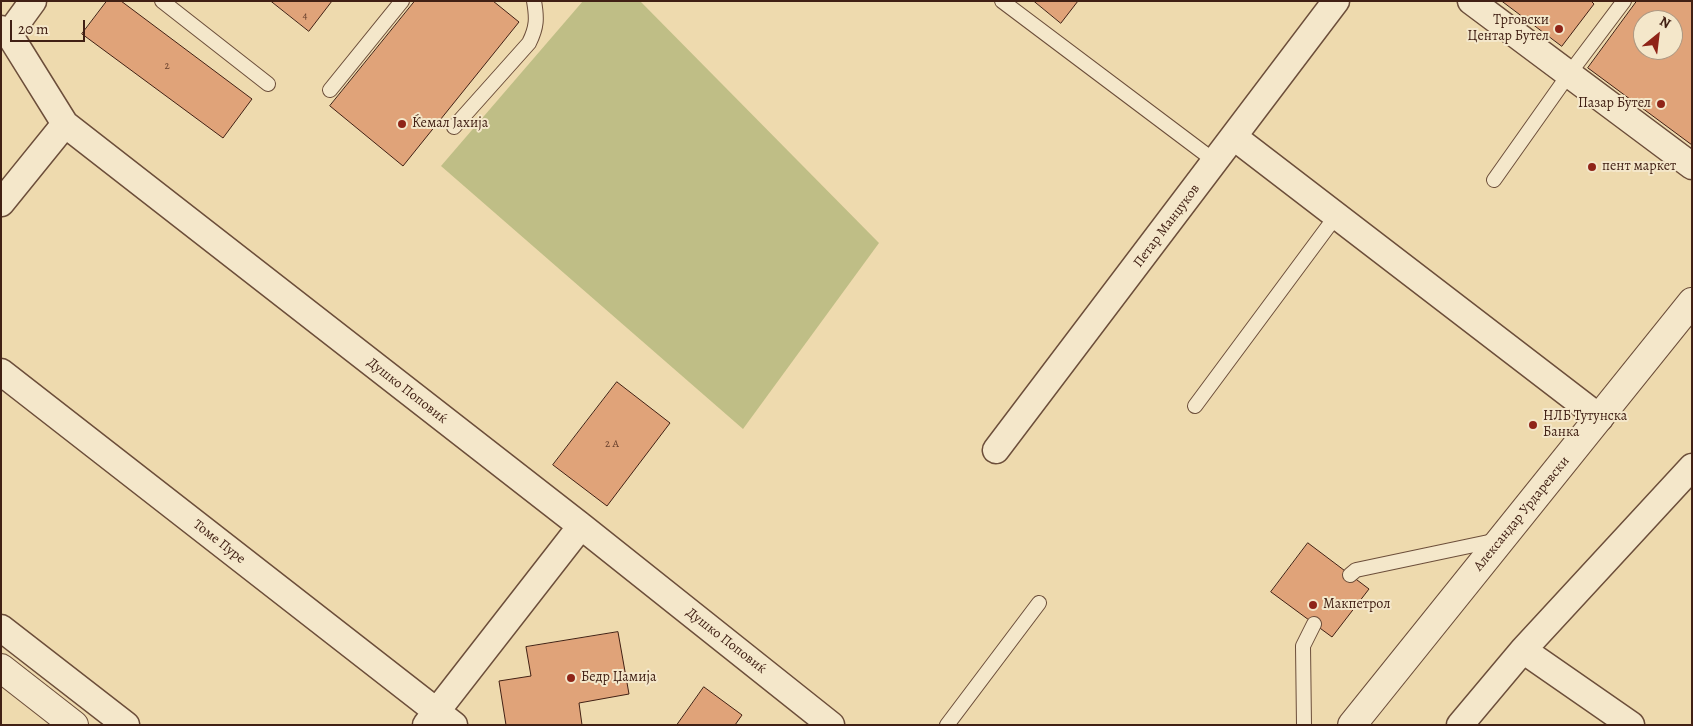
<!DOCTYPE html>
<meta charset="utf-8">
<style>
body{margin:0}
#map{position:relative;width:1693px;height:726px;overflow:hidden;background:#eedaae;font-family:Alegreya,serif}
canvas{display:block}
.frame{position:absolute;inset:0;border:2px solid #412014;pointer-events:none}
.north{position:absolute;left:1633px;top:10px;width:50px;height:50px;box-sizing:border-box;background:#f4e7ca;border:1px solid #ac9781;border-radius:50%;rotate:29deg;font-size:14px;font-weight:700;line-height:20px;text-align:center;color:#412014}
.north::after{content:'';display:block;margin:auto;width:18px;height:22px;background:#8f2418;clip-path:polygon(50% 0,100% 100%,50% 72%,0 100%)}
.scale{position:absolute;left:10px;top:20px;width:75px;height:22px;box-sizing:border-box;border:2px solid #412014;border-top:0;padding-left:6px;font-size:15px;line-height:18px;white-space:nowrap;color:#412014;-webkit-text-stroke:4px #f4e7ca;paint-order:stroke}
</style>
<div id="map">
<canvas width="1693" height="726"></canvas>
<div class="frame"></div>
<div class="north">N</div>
<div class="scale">20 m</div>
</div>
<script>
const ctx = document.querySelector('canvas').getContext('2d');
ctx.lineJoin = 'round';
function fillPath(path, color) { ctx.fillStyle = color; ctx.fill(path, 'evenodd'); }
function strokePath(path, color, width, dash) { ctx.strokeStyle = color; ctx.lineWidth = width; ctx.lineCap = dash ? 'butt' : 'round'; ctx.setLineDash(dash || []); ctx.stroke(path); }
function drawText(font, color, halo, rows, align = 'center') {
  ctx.font = font + ' Alegreya,serif'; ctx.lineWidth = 4; ctx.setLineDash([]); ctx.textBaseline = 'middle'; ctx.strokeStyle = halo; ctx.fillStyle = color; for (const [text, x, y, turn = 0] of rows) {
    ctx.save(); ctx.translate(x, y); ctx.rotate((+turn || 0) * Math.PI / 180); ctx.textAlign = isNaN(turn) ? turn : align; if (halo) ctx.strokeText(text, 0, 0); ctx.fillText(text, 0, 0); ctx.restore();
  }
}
fillPath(new Path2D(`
 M 583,1 L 640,1 L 879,243 L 743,429 L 441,166 Z`), '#bfbe86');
const building = new Path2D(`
 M 107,1 L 121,1 L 252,99 L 223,138 L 82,34 Z
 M 271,1 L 332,1 L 309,31 Z
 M 415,1 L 493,1 L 519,22 L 403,166 L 330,106 Z
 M 1034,1 L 1078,1 L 1061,23 Z
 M 1502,1 L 1591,1 L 1594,4 L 1562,46 Z
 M 1637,1 L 1692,1 L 1692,145 L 1588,68 ZM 1643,20 L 1673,20 L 1673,50 L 1643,50 Z
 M 617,382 L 670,423 L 607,506 L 553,465 Z
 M 1308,543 L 1369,589 L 1332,637 L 1271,592 Z
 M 618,632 L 629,694 L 579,703 L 582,725 L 506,725 L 499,681 L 531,676 L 526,647 Z
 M 704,687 L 742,715 L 735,725 L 677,725 Z`);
fillPath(building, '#e0a379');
strokePath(building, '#412014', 1);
const service = new Path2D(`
 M 162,1 L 268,84
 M 1002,1 L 1216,162
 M 330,90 L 402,1
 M 454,127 L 529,43 C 537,27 537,18 534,1
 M 1494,180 L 1569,74 L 1624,1
 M 1195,406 L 1336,216
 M 1350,575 L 1356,570 L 1498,540
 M 947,725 L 1039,603
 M 1304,725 L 1303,646 L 1314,624`);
const minor = new Path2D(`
 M 1471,1 L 1692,166
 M 1,29 L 9,34 L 65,124 L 581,526 L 831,725
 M 9,34 L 33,1
 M 1234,137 L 1600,418
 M 1,203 L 65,124
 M 1,372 L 454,725
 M 996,450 L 1336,1
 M 1,628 L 126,725
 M 1523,650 L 1631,725
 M 426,725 L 581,526
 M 1460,725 L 1523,650 L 1692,467`);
const tertiary = new Path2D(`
 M 1,668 L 74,725
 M 1352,725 L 1692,302`);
strokePath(service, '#6c4e3a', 16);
strokePath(minor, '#6c4e3a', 29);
strokePath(tertiary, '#6c4e3a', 30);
strokePath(service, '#f4e7ca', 14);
strokePath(minor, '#f4e7ca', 26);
strokePath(tertiary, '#f4e7ca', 28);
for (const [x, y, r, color] of [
 [1559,29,5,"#8f2418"],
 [1661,104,5,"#8f2418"],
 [402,124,5,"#8f2418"],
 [1592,167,5,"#8f2418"],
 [1533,425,5,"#8f2418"],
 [1313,605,5,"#8f2418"],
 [571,678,5,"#8f2418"]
]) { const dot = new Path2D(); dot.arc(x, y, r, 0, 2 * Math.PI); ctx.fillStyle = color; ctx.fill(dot); strokePath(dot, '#f4e7ca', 2); }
drawText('11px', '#69412d', null, [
 ["4",305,16],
 ["2",167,66],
 ["2 А",612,444]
]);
drawText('14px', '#412014', '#f4e7ca', [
 ["Трговски",1549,21,"right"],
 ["Центар Бутел",1549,37,"right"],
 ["Пазар Бутел",1651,104,"right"],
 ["Ќемал Јахија",412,124],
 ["пент маркет",1602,167],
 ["НЛБ Тутунска",1543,417],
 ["Банка",1543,433],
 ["Макпетрол",1323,605],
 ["Бедр Џамија",581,678]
], 'left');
drawText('14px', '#412014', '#f4e7ca', [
 ["Петар Манџуков",1167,226,-53],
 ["Душко Поповиќ",407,391,38],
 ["Александар Урдаревски",1522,514,-51],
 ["Томе Пуре",219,542,38],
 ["Душко Поповиќ",726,641,38]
]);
</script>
